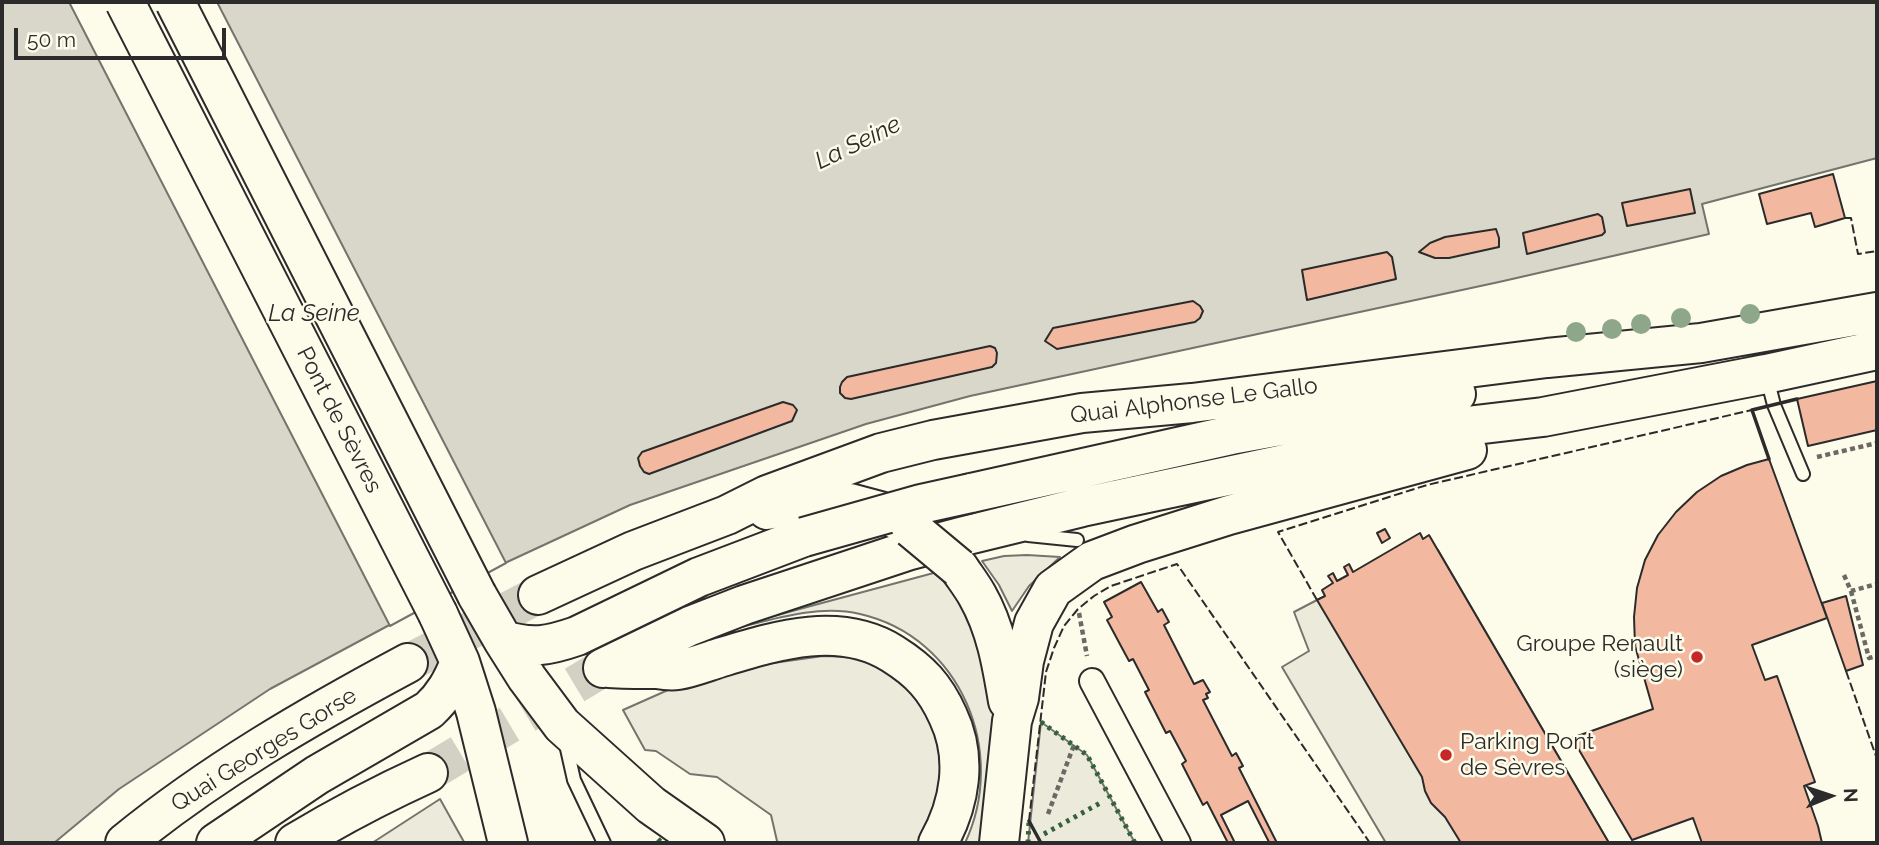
<!DOCTYPE html>
<meta charset="utf-8">
<style>
body{margin:0}
#map{position:relative;width:1879px;height:845px;overflow:hidden;background:#fdfbea;font-family:Raleway,sans-serif}
canvas{display:block}
.frame{position:absolute;inset:0;border:4px solid #2b2b2b;pointer-events:none}
.north{position:absolute;left:1795px;top:761px;width:70px;height:70px;-webkit-text-stroke:5px #fdfbea;paint-order:stroke;rotate:88deg;font-size:19px;font-weight:700;line-height:28px;text-align:center;color:#2b2b2b}
.north::after{content:'';display:block;margin:auto;width:24px;height:32px;background:#2b2b2b;clip-path:polygon(50% 0,100% 100%,50% 72%,0 100%)}
.scale{position:absolute;left:14px;top:28px;width:212px;height:32px;box-sizing:border-box;border:4px solid #2b2b2b;border-top:0;padding-left:9px;font-size:21px;line-height:24px;white-space:nowrap;color:#2b2b2b;-webkit-text-stroke:5px #fdfbea;paint-order:stroke}
</style>
<div id="map">
<canvas width="1879" height="845"></canvas>
<div class="frame"></div>
<div class="north">N</div>
<div class="scale">50 m</div>
</div>
<script>
const ctx = document.querySelector('canvas').getContext('2d');
ctx.lineJoin = 'round';
function fillPath(path, color) { ctx.fillStyle = color; ctx.fill(path, 'evenodd'); }
function strokePath(path, color, width, dash) { ctx.strokeStyle = color; ctx.lineWidth = width; ctx.lineCap = dash ? 'butt' : 'round'; ctx.setLineDash(dash || []); ctx.stroke(path); }
function drawText(font, color, halo, rows, align = 'center') {
  ctx.font = font + ' Raleway,sans-serif'; ctx.lineWidth = 5; ctx.setLineDash([]); ctx.textBaseline = 'middle'; ctx.strokeStyle = halo; ctx.fillStyle = color; for (const [text, x, y, turn = 0] of rows) {
    ctx.save(); ctx.translate(x, y); ctx.rotate((+turn || 0) * Math.PI / 180); ctx.textAlign = isNaN(turn) ? turn : align; if (halo) ctx.strokeText(text, 0, 0); ctx.fillText(text, 0, 0); ctx.restore();
  }
}
const green = new Path2D(`
 M 1027,555 L 1060,557 L 1029,586 L 1012,611 L 999,585 L 982,561 L 1004,556 Z
 M 941,571 L 956,588 L 987,659 L 995,725 L 983,843 L 965,843 C 1008,752 961,637 860,614 C 817,604 771,620 729,630 L 729,628 Z
 M 823,656 C 840,656 861,657 876,665 C 917,687 946,735 941,782 C 939,801 928,827 918,843 L 780,843 L 777,841 L 771,815 L 717,777 L 690,774 L 656,751 L 645,750 L 623,710 L 677,686 L 766,664 Z
 M 1041,722 L 1087,755 L 1135,843 L 1028,843 Z
 M 440,799 L 464,842 L 462,843 L 372,843 Z`);
fillPath(green, '#ecebdb');
strokePath(green, '#74746e', 2);
const parking = new Path2D(`
 M 1438,550 L 1609,843 L 1386,843 L 1282,667 L 1309,651 L 1294,612 L 1317,600 Z`);
fillPath(parking, '#eceadb');
strokePath(parking, '#74746e', 2);
const water = new Path2D(`
 M 2,2 L 1877,2 L 1877,158 L 1702,204 L 1709,234 L 1499,282 L 970,396 L 866,424 L 630,505 L 505,563 L 270,689 L 119,789 L 54,843 L 2,843 Z`);
fillPath(water, '#d8d7c9');
strokePath(water, '#74746e', 2);
const pier = new Path2D(`
 M 69,2 L 217,2 L 506,563 L 390,626 Z`);
fillPath(pier, '#fdfbea');
strokePath(pier, '#74746e', 2);
const building = new Path2D(`
 M 1833,174 L 1845,218 L 1815,227 L 1811,213 L 1767,224 L 1759,194 Z
 M 1690,189 L 1695,213 L 1627,226 L 1622,203 Z
 M 1598,214 L 1602,217 L 1605,232 L 1602,235 L 1527,254 L 1523,233 Z
 M 1496,229 L 1499,238 L 1499,247 L 1449,258 L 1435,258 L 1419,252 L 1430,243 L 1445,237 Z
 M 1387,252 L 1392,257 L 1396,279 L 1307,300 L 1302,270 Z
 M 1193,301 L 1200,306 L 1203,311 L 1200,318 L 1195,322 L 1057,349 L 1045,341 L 1053,328 Z
 M 990,346 L 995,348 L 997,353 L 996,363 L 992,367 L 851,399 L 845,398 L 840,393 L 840,387 L 842,382 L 847,377 Z
 M 1877,381 L 1877,430 L 1808,446 L 1797,399 Z
 M 783,402 L 793,405 L 797,410 L 792,421 L 649,474 L 644,472 L 640,466 L 638,458 L 642,452 Z
 M 1769,459 L 1827,618 L 1752,645 L 1765,680 L 1777,676 L 1815,782 L 1804,786 L 1818,826 L 1822,843 L 1702,843 L 1693,818 L 1632,840 L 1572,738 L 1653,709 L 1635,646 L 1634,617 L 1637,588 L 1645,560 L 1658,535 L 1676,512 L 1697,492 L 1721,476 L 1747,465 Z
 M 1385,529 L 1390,538 L 1382,543 L 1377,533 Z
 M 1420,533 L 1423,539 L 1429,535 L 1609,843 L 1461,843 L 1445,817 L 1431,803 L 1425,791 L 1422,777 L 1317,600 L 1325,596 L 1322,590 L 1333,583 L 1328,576 L 1333,573 L 1337,581 L 1348,575 L 1344,567 L 1349,564 L 1353,572 Z
 M 1141,582 L 1158,612 L 1162,609 L 1169,622 L 1164,625 L 1194,684 L 1203,680 L 1210,692 L 1206,694 L 1208,698 L 1203,700 L 1232,756 L 1236,753 L 1243,766 L 1239,768 L 1277,843 L 1267,843 L 1269,842 L 1248,801 L 1221,815 L 1235,843 L 1228,843 L 1207,802 L 1203,805 L 1182,764 L 1186,761 L 1170,731 L 1166,733 L 1145,692 L 1149,690 L 1133,659 L 1129,661 L 1107,620 L 1112,617 L 1104,602 Z
 M 1846,596 L 1863,665 L 1846,671 L 1822,603 Z`);
fillPath(building, '#f2b8a0');
strokePath(building, '#2b2b2b', 2);
strokePath(new Path2D(`
 M 408,663 L 538,595
 M 428,773 L 603,668`), '#d3d1c4', 38, [38, 19]);
const service = new Path2D(`
 M 1767,378 L 1774,405 L 1803,474
 M 1028,535 L 1077,540
 M 565,740 L 574,780 L 604,843`);
const minor = new Path2D(`
 M 1092,681 L 1178,843`);
const primary = new Path2D(`
 M 971,493 L 1236,434 L 1456,394
 M 767,510 L 780,507 L 803,504 L 850,503 L 880,511 L 899,521
 M 959,568 C 965,577 972,586 977,595 C 996,628 1002,665 1008,701
 M 477,595 L 503,640 L 527,678 L 562,725 L 651,805 L 705,843
 M 538,595 L 633,551 L 727,515 L 767,495 L 881,453 L 933,440 L 1082,413 L 1192,403 L 1547,358 L 1701,343 L 1877,312
 M 438,614 L 460,662 L 476,712 L 508,843
 M 503,640 C 532,649 548,646 577,636 L 699,577 L 804,537
 M 603,668 L 690,626 L 744,605 L 907,551 L 964,536 L 1082,507 L 1458,427 L 1543,417 L 1766,374 L 1877,350
 M 609,668 C 625,669 641,669 657,669 C 663,670 671,671 678,670 C 691,668 706,662 719,658 C 775,641 839,620 893,654 C 920,671 935,687 948,716 C 968,758 960,804 938,843
 M 125,843 C 212,772 309,716 408,663
 M 216,843 L 317,775 L 429,710 C 444,696 452,682 460,662
 M 295,843 C 338,817 382,794 428,773
 M 999,843 L 1012,721 L 1019,698 L 1024,661 L 1034,623 L 1053,589 L 1092,561 L 1137,544 L 1229,515 L 1467,450`);
strokePath(service, '#2b2b2b', 16);
strokePath(minor, '#2b2b2b', 28);
strokePath(primary, '#2b2b2b', 42);
strokePath(new Path2D(`
 M 1817,457 L 1877,443
 M 1844,575 L 1851,591 L 1877,584
 M 1851,591 L 1869,658 L 1877,656
 M 1079,613 L 1087,656
 M 1048,814 L 1074,745`), '#6a6964', 4.5, [5, 3.5]);
strokePath(service, '#fdfbea', 12);
strokePath(minor, '#fdfbea', 24);
strokePath(primary, '#fdfbea', 38);
const primaryBridge = new Path2D(`
 M 125,2 L 438,614
 M 175,2 L 477,595
 M 911,528 L 959,568
 M 804,537 L 921,504 L 971,493`);
strokePath(primaryBridge, '#2b2b2b', 42, []);
strokePath(primaryBridge, '#fdfbea', 38);
strokePath(new Path2D(`
 M 1041,722 L 1087,755 L 1135,843
 M 1044,834 L 1102,802
 M 658,839 L 662,843
 M 1028,843 L 1029,821`), '#34623c', 5, [3.5, 5]);
strokePath(new Path2D(`
 M 1845,218 L 1851,218 L 1858,254 L 1877,251
 M 1317,600 L 1278,532 L 1427,485 L 1752,410
 M 1846,671 L 1877,759
 M 1029,821 L 1046,672 L 1054,648 L 1064,626 L 1078,609 L 1094,596 L 1111,586 L 1177,564 L 1370,843`), '#2b2b2b', 2, [9, 3.5]);
strokePath(new Path2D(`
 M 1769,459 L 1752,410 L 1797,399
 M 1029,821 L 1041,843`), '#2b2b2b', 3.5);
ctx.fillStyle = '#8ea78a';
for (const [x, y] of [
 [1750,314],
 [1681,318],
 [1641,324],
 [1612,329],
 [1576,332]
]) { ctx.beginPath(); ctx.arc(x, y, 10, 0, 2 * Math.PI); ctx.fill(); }
for (const [x, y, r, color] of [
 [1697,657,7,"#c62828"],
 [1446,755,7,"#c62828"]
]) { const dot = new Path2D(); dot.arc(x, y, r, 0, 2 * Math.PI); ctx.fillStyle = color; ctx.fill(dot); strokePath(dot, '#fdfbea', 2.5); }
drawText('23px', '#2b2b2b', '#fdfbea', [
 ["Quai Alphonse Le Gallo",1194,401,-7],
 ["Pont de Sèvres",339,420,63],
 ["Quai Georges Gorse",264,750,-32]
]);
drawText('23px', '#2b2b2b', '#fdfbea', [
 ["Groupe Renault",1683,644],
 ["(siège)",1683,670],
 ["Parking Pont",1460,742,"left"],
 ["de Sèvres",1460,768,"left"]
], 'right');
drawText('italic 24px', '#2b2b2b', '#fdfbea', [
 ["La Seine",858,143,-26],
 ["La Seine",314,314]
]);
</script>
